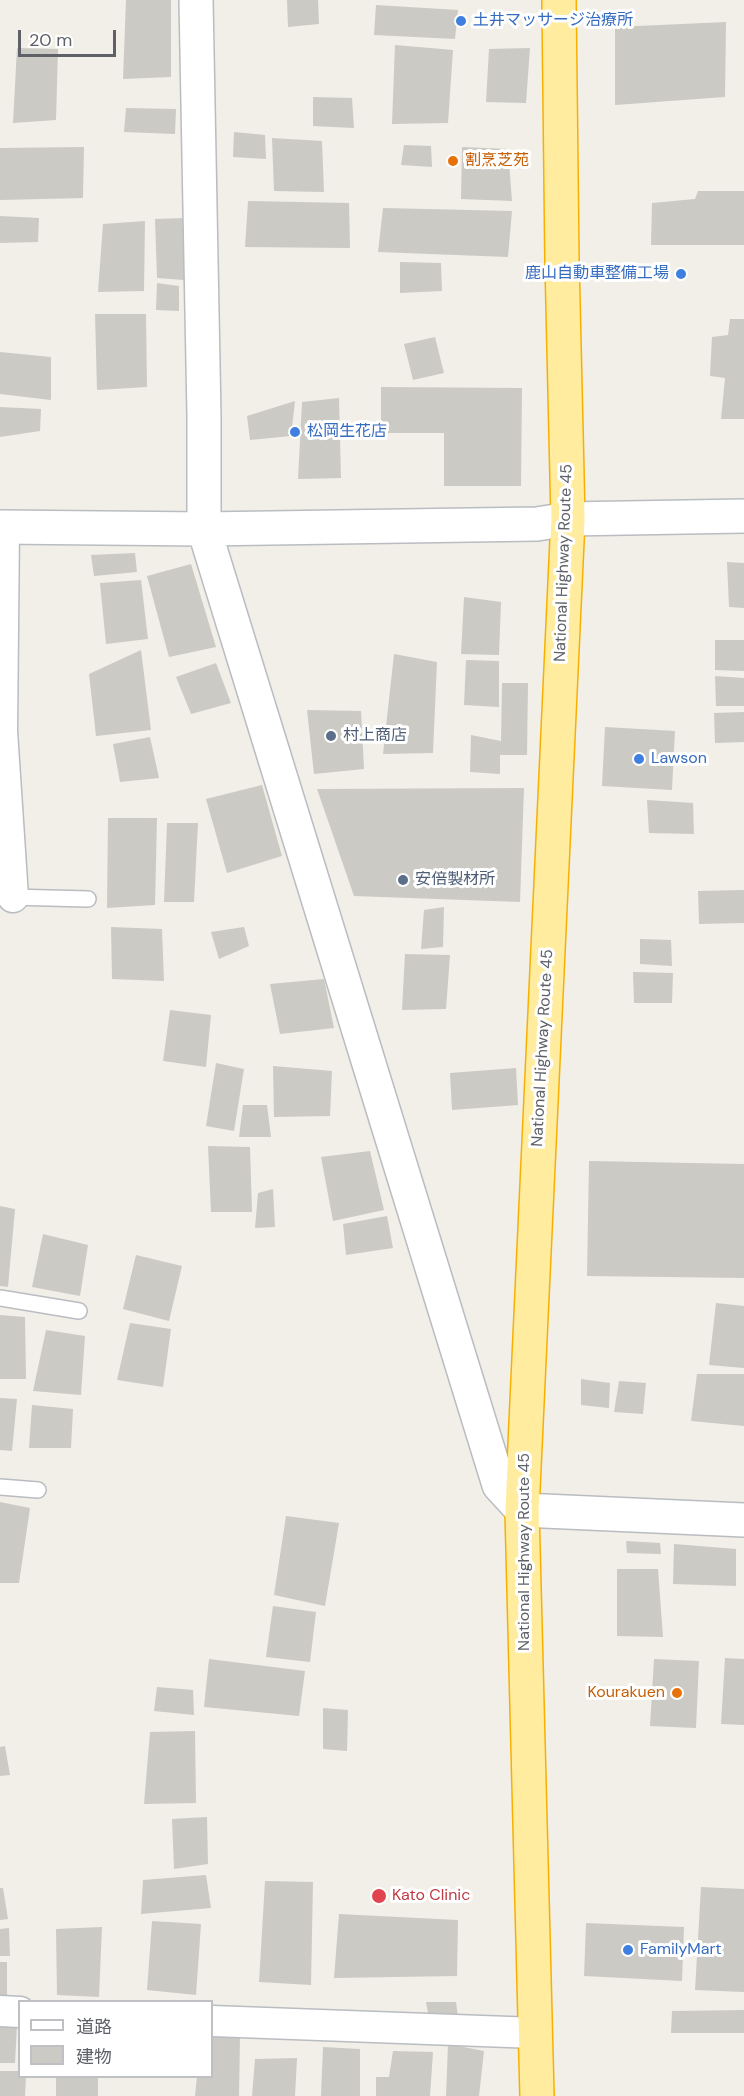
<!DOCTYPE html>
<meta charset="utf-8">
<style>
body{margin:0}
#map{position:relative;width:744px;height:2096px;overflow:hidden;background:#f1efe7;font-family:"DM Sans","Noto Sans JP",sans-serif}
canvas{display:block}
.legend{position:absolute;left:18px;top:2000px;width:195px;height:78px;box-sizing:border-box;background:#fff;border:2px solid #bfc0c3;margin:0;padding:8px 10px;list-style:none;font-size:18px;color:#5e6268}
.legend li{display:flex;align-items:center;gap:12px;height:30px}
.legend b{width:30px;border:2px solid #bfc0c3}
.scale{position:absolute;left:18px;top:30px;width:98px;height:27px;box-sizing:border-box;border:3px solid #5e6268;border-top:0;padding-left:8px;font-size:18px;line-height:21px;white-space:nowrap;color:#5e6268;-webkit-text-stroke:4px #fff;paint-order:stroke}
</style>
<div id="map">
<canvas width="744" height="2096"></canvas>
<ul class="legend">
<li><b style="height:8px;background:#fff"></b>道路</li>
<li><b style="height:16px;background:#cccac4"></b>建物</li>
</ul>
<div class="scale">20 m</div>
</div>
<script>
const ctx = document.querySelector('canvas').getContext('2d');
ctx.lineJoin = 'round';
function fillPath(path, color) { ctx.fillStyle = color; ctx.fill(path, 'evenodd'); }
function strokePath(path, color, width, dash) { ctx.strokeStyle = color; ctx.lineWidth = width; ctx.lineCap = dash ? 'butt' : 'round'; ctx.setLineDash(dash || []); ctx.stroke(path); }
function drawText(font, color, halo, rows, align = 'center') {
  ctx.font = font + ' "DM Sans","Noto Sans JP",sans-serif'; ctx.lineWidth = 6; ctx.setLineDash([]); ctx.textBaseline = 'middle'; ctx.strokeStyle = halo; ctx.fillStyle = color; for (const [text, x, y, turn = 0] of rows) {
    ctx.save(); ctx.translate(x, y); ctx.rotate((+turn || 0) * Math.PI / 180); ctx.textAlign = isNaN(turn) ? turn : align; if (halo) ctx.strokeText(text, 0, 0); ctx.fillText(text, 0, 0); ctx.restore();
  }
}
fillPath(new Path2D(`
 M 126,0 L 171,0 L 171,77 L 123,79 Z
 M 287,0 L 318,0 L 319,24 L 288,27 Z
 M 376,5 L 458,10 L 455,39 L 374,35 Z
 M 726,22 L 725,97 L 615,105 L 615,27 Z
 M 395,45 L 453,50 L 448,123 L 392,124 Z
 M 17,48 L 58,49 L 56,120 L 13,123 Z
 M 530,48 L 526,103 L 486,102 L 489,49 Z
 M 313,97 L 352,98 L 354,128 L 313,126 Z
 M 126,108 L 176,109 L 175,134 L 124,132 Z
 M 234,132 L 265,135 L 266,159 L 233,157 Z
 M 272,138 L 322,141 L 324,192 L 274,191 Z
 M 404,145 L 431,146 L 432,167 L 401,165 Z
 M 84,147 L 83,198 L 0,200 L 0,148 Z
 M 462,147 L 508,149 L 512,201 L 461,199 Z
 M 698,191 L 744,191 L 744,245 L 651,245 L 652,203 L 695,199 Z
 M 248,201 L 349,203 L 350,248 L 245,247 Z
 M 383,208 L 512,211 L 508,257 L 378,252 Z
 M 0,216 L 39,218 L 38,242 L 0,243 Z
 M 186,218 L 184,280 L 157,278 L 155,219 Z
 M 145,221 L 144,291 L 98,292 L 103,224 Z
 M 400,262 L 441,263 L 442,291 L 400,293 Z
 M 157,283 L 179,286 L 179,311 L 156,310 Z
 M 95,314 L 146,314 L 147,387 L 97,390 Z
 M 730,319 L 744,319 L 744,419 L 721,419 L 725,378 L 710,376 L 712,337 L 728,335 Z
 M 435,337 L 444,373 L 413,380 L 404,344 Z
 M 0,352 L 51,357 L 51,400 L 0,394 Z
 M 381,387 L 522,388 L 521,486 L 444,486 L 444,433 L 381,433 Z
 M 339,398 L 341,478 L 298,479 L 302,402 Z
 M 295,401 L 291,436 L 250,440 L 247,416 Z
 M 0,407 L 41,409 L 40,431 L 0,437 Z
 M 135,553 L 137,572 L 94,576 L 91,555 Z
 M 727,562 L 744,563 L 744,608 L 729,607 Z
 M 191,564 L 216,647 L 169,657 L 147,576 Z
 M 141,580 L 148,639 L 106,644 L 100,583 Z
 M 464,597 L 501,602 L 499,655 L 461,654 Z
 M 715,640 L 744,640 L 744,671 L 715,670 Z
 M 141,650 L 151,730 L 96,736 L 89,674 Z
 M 394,654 L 437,662 L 433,753 L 383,754 Z
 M 466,660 L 499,661 L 499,707 L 464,705 Z
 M 216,663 L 231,703 L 191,714 L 176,677 Z
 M 715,676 L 744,678 L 744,706 L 716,706 Z
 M 502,683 L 528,683 L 527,755 L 500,755 L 500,774 L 470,772 L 471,735 L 501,741 Z
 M 307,710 L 361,711 L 364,769 L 314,774 Z
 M 744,712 L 744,742 L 715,743 L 714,713 Z
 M 605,727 L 675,731 L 672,790 L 602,786 Z
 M 150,737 L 159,778 L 120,782 L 113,744 Z
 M 262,785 L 282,856 L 227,873 L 206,799 Z
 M 524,788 L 520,902 L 354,896 L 317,789 Z
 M 647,800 L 693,803 L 694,834 L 649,833 Z
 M 108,818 L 157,818 L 155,905 L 107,908 Z
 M 167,823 L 198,823 L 194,902 L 164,902 Z
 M 744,890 L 744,923 L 699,924 L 698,891 Z
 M 444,907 L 443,947 L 421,949 L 424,910 Z
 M 111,927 L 162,929 L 164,981 L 112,979 Z
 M 244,927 L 249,946 L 219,959 L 211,932 Z
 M 640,939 L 671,940 L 672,966 L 640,964 Z
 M 405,954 L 450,955 L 446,1009 L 402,1010 Z
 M 633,972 L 673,973 L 672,1003 L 634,1003 Z
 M 324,979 L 334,1028 L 280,1034 L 270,984 Z
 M 170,1010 L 211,1015 L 206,1067 L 163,1061 Z
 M 216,1063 L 244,1069 L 234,1131 L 206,1126 Z
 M 273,1066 L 332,1071 L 330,1116 L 274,1117 Z
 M 516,1068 L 518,1105 L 452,1110 L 450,1073 Z
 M 243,1105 L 267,1105 L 271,1137 L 239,1137 Z
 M 208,1146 L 250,1147 L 252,1212 L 211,1212 Z
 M 370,1151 L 384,1210 L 333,1221 L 321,1157 Z
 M 589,1161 L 744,1164 L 744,1278 L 587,1276 Z
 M 273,1189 L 275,1227 L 255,1228 L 258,1193 Z
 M 0,1206 L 15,1209 L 8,1287 L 0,1286 Z
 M 387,1216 L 393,1248 L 346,1255 L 343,1224 Z
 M 43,1234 L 88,1245 L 80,1296 L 32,1287 Z
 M 136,1255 L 182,1266 L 169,1321 L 123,1309 Z
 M 716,1303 L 744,1306 L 744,1368 L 709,1365 Z
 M 0,1315 L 25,1317 L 26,1379 L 0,1379 Z
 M 130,1323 L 171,1329 L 163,1387 L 117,1380 Z
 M 46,1330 L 85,1336 L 81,1395 L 33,1391 Z
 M 697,1374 L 744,1374 L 744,1426 L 691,1421 Z
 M 581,1379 L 610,1383 L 609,1408 L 581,1405 Z
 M 619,1381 L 646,1383 L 643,1414 L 614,1412 Z
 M 0,1398 L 17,1399 L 12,1451 L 0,1450 Z
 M 32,1405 L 73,1409 L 71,1448 L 29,1448 Z
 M 0,1502 L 30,1508 L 19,1583 L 0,1583 Z
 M 286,1516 L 339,1523 L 325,1606 L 274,1595 Z
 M 626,1541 L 660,1543 L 661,1554 L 627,1553 Z
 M 674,1544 L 736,1549 L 736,1586 L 673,1584 Z
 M 617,1569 L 658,1569 L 663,1637 L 617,1636 Z
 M 273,1606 L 316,1612 L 310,1662 L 266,1657 Z
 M 725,1658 L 744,1659 L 744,1725 L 721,1724 Z
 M 209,1659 L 305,1671 L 299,1716 L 204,1707 Z
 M 654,1659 L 699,1661 L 696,1728 L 650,1726 Z
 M 157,1687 L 193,1690 L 194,1715 L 154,1711 Z
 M 323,1708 L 348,1710 L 347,1751 L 323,1749 Z
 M 195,1731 L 196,1803 L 144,1804 L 150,1732 Z
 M 5,1746 L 10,1775 L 0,1776 L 0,1747 Z
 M 207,1817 L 208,1864 L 174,1869 L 172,1819 Z
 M 206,1875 L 211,1908 L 141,1914 L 143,1880 Z
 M 265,1881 L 313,1882 L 311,1985 L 259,1982 Z
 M 701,1887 L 744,1889 L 744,1992 L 695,1990 Z
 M 0,1888 L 3,1888 L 8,1919 L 0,1920 Z
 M 339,1914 L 458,1920 L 457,1976 L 334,1978 Z
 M 152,1921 L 201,1924 L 196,1995 L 147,1990 Z
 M 586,1923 L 684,1927 L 682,1981 L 584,1976 Z
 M 102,1927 L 99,1997 L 57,1995 L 56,1929 Z
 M 9,1928 L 10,1956 L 0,1956 L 0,1929 Z
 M 0,1962 L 7,1962 L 7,1995 L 0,1995 Z
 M 426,2002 L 456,2002 L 458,2017 L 429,2018 Z
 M 744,2010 L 744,2033 L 671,2033 L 672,2011 Z
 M 0,2024 L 17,2026 L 15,2063 L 0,2063 Z
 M 212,2035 L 240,2036 L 239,2096 L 195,2096 L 197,2076 L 212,2076 Z
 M 448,2044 L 484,2051 L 479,2096 L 446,2096 Z
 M 323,2047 L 360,2049 L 360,2096 L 321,2096 Z
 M 393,2051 L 433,2052 L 430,2096 L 376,2096 L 376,2077 L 389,2077 Z
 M 297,2058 L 295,2096 L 252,2096 L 255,2059 Z
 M 0,2071 L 20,2071 L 20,2076 L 26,2076 L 25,2096 L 0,2096 Z
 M 56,2076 L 98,2076 L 98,2096 L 56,2096 Z`), '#cccac4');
const service = new Path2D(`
 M 10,897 L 88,899
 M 0,1298 L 79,1311
 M 0,1487 L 38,1490`);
const minor = new Path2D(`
 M 4,527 L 2,731 L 13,897
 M 0,2011 L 20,2012
 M 212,2021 L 536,2033`);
const tertiary = new Path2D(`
 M 196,0 L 204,416 L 204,529 L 499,1485 L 522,1510 L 744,1520
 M 0,527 L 204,529 L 537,524 L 568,519 L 744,516`);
const trunk = new Path2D(`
 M 537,2096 L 522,1510 L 568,519 L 562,261 L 559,0`);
strokePath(service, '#b9bcc1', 18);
strokePath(minor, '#b9bcc1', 33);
strokePath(tertiary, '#b9bcc1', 36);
strokePath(trunk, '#f8b000', 36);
strokePath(service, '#fff', 15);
strokePath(minor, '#fff', 30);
strokePath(tertiary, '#fff', 33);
strokePath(trunk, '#ffec9f', 33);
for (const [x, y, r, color] of [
 [461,21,6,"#3f7fe0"],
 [453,161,6,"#e8710a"],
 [681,274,6,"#3f7fe0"],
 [295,432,6,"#3f7fe0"],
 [331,736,6,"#5c6f8a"],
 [639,759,6,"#3f7fe0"],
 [403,880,6,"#5c6f8a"],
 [677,1693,6,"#e8710a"],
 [379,1896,8,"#e0444e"],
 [628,1950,6,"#3f7fe0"]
]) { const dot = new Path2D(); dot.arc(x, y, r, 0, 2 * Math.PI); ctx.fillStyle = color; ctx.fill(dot); strokePath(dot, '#fff', 2); }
drawText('16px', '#366cbe', '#fff', [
 ["土井マッサージ治療所",473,21],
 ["鹿山自動車整備工場",669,274,"right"],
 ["松岡生花店",307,432],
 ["Lawson",651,759],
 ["FamilyMart",640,1950]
], 'left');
drawText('16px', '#c56008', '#fff', [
 ["割烹芝苑",465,161],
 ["Kourakuen",665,1693,"right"]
], 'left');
drawText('16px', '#5e6268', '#fff', [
 ["National Highway Route 45",564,563,-88],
 ["National Highway Route 45",543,1048,-87],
 ["National Highway Route 45",525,1552,-90]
]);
drawText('16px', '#4e5e75', '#fff', [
 ["村上商店",343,736],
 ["安倍製材所",415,880]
], 'left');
drawText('16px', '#be3a42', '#fff', [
 ["Kato Clinic",392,1896]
], 'left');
</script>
